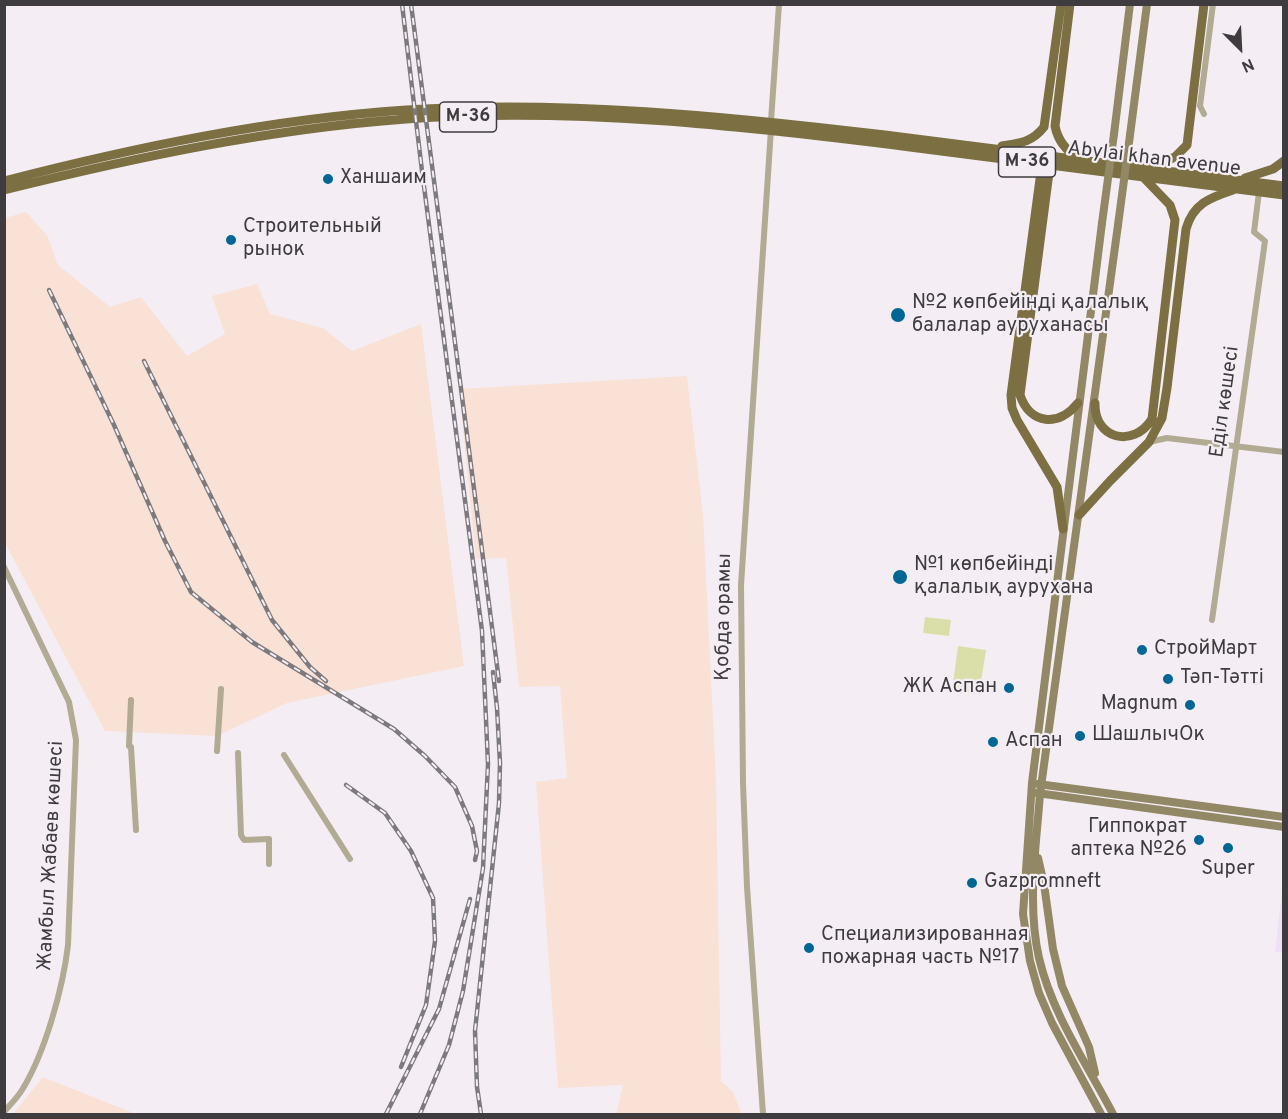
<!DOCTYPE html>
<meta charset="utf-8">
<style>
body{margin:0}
#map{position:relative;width:1288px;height:1119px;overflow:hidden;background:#f4eef4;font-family:Overpass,sans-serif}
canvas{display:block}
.frame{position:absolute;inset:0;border:6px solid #3e3c3e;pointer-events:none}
.north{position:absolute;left:1210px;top:18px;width:60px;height:60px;-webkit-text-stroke:4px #f4eef4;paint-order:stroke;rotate:156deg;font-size:16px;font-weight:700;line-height:24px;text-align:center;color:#3e3c3e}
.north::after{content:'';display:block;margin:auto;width:21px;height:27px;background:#3e3c3e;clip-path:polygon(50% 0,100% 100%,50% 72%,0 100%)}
</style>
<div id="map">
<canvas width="1288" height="1119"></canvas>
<div class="frame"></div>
<div class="north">N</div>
</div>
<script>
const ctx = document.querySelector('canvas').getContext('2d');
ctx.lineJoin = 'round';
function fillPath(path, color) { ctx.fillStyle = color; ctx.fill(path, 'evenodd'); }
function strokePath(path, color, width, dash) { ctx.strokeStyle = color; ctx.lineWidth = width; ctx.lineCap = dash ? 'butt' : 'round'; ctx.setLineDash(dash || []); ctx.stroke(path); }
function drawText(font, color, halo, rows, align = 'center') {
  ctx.font = font + ' Overpass,sans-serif'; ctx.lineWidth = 4.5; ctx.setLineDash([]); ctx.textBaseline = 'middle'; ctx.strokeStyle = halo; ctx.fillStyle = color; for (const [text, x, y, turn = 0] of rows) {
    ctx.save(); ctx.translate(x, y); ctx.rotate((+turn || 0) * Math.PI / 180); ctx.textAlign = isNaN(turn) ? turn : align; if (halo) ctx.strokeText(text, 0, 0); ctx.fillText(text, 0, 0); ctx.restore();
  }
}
fillPath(new Path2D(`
 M 26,212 L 47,235 L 58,265 L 110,307 L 141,297 L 187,356 L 225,334 L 212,296 L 257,284 L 270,314 L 323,328 L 352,351 L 421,324 L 464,666 L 287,703 L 217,736 L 105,731 L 5,543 L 5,218 Z
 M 687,376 L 703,515 L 716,778 L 721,1081 L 733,1092 L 742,1114 L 616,1114 L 623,1085 L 558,1088 L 536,782 L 567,778 L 560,686 L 519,687 L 506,558 L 476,559 L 459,389 Z
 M 43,1077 L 136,1114 L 13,1114 Z`), '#f9e1d6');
fillPath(new Path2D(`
 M 1283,882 L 1284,953 L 1283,953 L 1275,952 Z`), '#efe1f5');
fillPath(new Path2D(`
 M 925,617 L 951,620 L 949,636 L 923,633 Z
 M 958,646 L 986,650 L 979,694 L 952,691 Z`), '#dadfaa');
strokePath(new Path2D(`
 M 1204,114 L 1200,106 L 1213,4
 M 771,121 L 779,4
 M 1149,442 L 1167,438 L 1284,452
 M 4,567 L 69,702 L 76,740 L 68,945 C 63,988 45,1053 22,1090 C 17,1098 10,1105 4,1112
 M 1212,620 L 1265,241 L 1254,232 L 1259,192
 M 129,746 L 131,700
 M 131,747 L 136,830
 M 217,751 L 221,689
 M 238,753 L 241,835 L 244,840 L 269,839 L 269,864
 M 284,755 L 350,859
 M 763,1114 L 747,887 L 743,783 L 741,585 L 771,129`), '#b1ab93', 6);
strokePath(new Path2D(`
 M 1114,134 L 1130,4
 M 1130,135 L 1147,4
 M 1038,784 L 1284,817
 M 1037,793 L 1284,827
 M 1038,858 L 1044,884 L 1053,949 L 1062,986 L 1089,1047 L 1095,1073
 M 1101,1114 L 1052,1023 L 1039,993 L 1030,961 L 1023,914 L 1032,783 L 1102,223
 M 1113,1114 C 1087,1064 1052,1014 1039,958 C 1027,905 1036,848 1040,794 L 1118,225`), '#928865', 8);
strokePath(new Path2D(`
 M 1070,4 L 1055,126 C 1058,141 1066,151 1079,158
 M 1002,146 C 1021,143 1032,142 1044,127 L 1061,4
 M 1042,164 L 1011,395 L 1012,408 L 1017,420 L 1057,487 L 1063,529
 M 1050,165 L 1020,395 C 1030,425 1059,427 1078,403
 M 1149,168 L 1175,157 L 1187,145 L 1204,4
 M 1245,178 L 1273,169 L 1284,161
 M 4,181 C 136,147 271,119 406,110 C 566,100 726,116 885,135 C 1018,151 1151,170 1284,186
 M 4,190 C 137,157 270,129 406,119 C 575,107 743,126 910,147 C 1035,163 1159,179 1284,195
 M 1095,403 C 1094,439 1133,449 1152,419 L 1175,220 L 1170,205 L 1144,178
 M 1079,515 L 1110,481 L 1149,442 L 1162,418 L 1167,388 L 1186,229 C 1193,204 1209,198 1233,190`), '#7c7043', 9);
const rail = new Path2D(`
 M 402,4 L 422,171 L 482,631 L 488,764 L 483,868 L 463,991 L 449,1045 L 420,1114
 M 411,4 L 499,681
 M 49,290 L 114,425 L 165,541 L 191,592 L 252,642 L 394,729 L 425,756 L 455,787 L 472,826 L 477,851 L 475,860
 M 144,361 L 272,620 L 310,667 L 326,681
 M 346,785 L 385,813 L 411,851 L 433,898 L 435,941 L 426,1005 L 401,1067
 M 386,1114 L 439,1009 L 470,899
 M 481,1114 L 477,1087 L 475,1031 L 499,803 L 500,763 L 497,708 L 493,672`);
strokePath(rail, '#7d7a7d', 4.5);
strokePath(rail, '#f4eef4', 2, [7]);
strokePath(new Path2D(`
 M 1102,223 L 1114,134
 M 1118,225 L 1130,135`), '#928865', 8);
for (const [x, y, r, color] of [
 [328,179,6,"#006795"],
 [231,240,6,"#006795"],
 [898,315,8,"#006795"],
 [900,577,8,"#006795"],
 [1142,650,6,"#006795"],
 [1168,679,6,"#006795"],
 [1009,688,6,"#006795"],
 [1190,705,6,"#006795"],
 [1080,736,6,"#006795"],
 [993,742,6,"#006795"],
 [1199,840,6,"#006795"],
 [1228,848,6,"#006795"],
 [972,883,6,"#006795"],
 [809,948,6,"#006795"]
]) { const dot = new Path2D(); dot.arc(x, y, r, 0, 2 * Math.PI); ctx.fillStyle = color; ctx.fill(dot); strokePath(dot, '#f4eef4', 2); }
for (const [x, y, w] of [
 [468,117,57],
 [1027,162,57]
]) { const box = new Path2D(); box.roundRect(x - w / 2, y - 15, w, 30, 4.5); ctx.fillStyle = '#f4eef4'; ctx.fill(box); strokePath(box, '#3e3c3e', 1.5); }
drawText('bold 18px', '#3e3c3e', null, [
 ["M-36",468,117],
 ["M-36",1027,162]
]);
drawText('20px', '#3e3c3e', '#f4eef4', [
 ["Abylai khan avenue",1154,160,7],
 ["Еділ көшесі",1226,402,-82],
 ["Қобда орамы",725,617,-89],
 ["Жамбыл Жабаев көшесі",52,856,-87]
]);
drawText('20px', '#3e3c3e', '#f4eef4', [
 ["Ханшаим",340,179],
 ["Строительный",243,228],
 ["рынок",243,251],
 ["№2 көпбейінді қалалық",912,304],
 ["балалар ауруханасы",912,327],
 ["№1 көпбейінді",914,566],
 ["қалалық аурухана",914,589],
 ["СтройМарт",1154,650],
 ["Тәп-Тәтті",1180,679],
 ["ЖК Аспан",997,688,"right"],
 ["Magnum",1178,705,"right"],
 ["ШашлычОк",1092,736],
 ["Аспан",1005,742],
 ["Гиппократ",1187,828,"right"],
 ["аптека №26",1187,851,"right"],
 ["Super",1228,870,"center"],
 ["Gazpromneft",984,883],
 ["Специализированная",821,936],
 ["пожарная часть №17",821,959]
], 'left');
</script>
